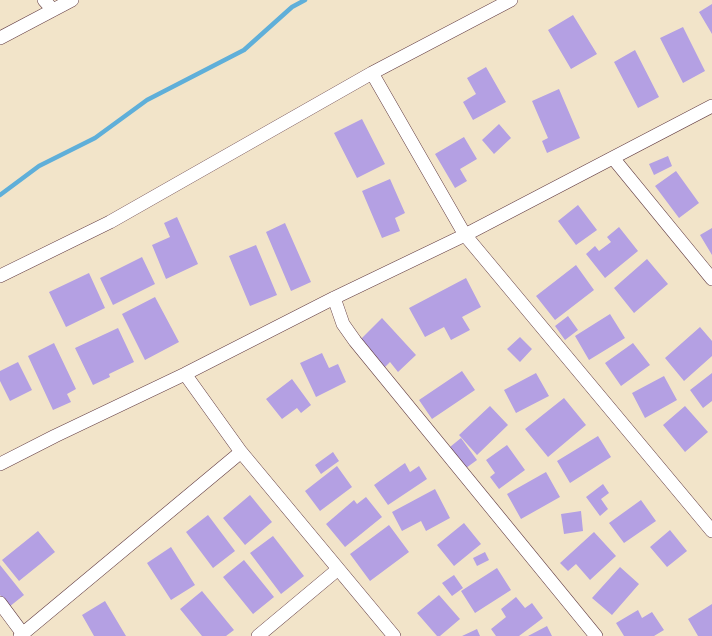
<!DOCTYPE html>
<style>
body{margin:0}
canvas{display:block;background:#f2e4c9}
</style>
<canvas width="712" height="636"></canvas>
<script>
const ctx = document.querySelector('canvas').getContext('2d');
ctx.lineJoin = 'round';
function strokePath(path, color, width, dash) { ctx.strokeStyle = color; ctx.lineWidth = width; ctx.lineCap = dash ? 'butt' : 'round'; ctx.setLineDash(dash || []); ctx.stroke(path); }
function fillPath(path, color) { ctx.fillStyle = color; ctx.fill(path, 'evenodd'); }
strokePath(new Path2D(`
 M 0,195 L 39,166 L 95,138 L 147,100 L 244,50 L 292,7 L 305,0`), '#5fafd9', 4.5);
fillPath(new Path2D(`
 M 712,4 L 712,34 L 699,12 Z
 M 573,15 L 597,54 L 571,69 L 548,30 Z
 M 683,27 L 705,71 L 683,83 L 660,38 Z
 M 635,50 L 659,97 L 638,108 L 614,62 Z
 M 486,67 L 506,102 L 473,120 L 463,102 L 476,94 L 467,78 Z
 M 559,89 L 580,138 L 547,153 L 542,141 L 548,138 L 532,101 Z
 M 362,119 L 385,164 L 357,178 L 334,133 Z
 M 499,124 L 511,138 L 494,154 L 482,140 Z
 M 464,137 L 477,159 L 460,169 L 467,181 L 455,188 L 435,154 Z
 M 668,156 L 672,166 L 654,175 L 649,164 Z
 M 676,171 L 699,203 L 679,218 L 655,186 Z
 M 390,179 L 405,213 L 395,218 L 400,231 L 382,238 L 362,191 Z
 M 578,205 L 597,230 L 576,245 L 558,221 Z
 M 177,217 L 198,264 L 166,279 L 152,245 L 170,237 L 164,223 Z
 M 285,223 L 311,282 L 291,291 L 266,232 Z
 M 619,227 L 638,251 L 605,278 L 586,254 L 595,246 L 599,251 L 611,242 L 607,237 Z
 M 712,228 L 712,255 L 700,235 Z
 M 256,245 L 277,295 L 250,306 L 229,256 Z
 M 142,257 L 155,284 L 113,305 L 100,278 Z
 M 647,259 L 668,284 L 634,313 L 614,288 Z
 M 576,265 L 594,290 L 555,320 L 536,296 Z
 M 89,273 L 105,308 L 66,327 L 49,292 Z
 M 466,278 L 481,307 L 462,317 L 470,330 L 451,340 L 444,327 L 425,337 L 409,308 Z
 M 155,297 L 179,342 L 145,360 L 122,314 Z
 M 610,314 L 625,338 L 589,360 L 575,336 Z
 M 568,316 L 578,330 L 565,340 L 555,326 Z
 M 382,318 L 416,355 L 398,372 L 390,362 L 384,368 L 359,341 Z
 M 700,327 L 712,341 L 712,356 L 684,381 L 665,358 Z
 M 118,328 L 134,362 L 109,374 L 110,377 L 93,385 L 75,348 Z
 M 520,337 L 532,349 L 520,362 L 507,349 Z
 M 54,343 L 76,389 L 67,394 L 71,402 L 53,410 L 28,356 Z
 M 633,343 L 650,365 L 621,386 L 605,363 Z
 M 322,353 L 329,368 L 338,364 L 346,382 L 316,397 L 300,363 Z
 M 18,362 L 32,390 L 10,401 L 0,381 L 0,371 Z
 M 462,371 L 475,390 L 432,419 L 419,400 Z
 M 536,373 L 549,396 L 516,413 L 504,390 Z
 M 712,373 L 712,401 L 703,408 L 690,390 Z
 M 664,376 L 677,400 L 645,418 L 632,393 Z
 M 292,379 L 311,405 L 301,413 L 297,408 L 282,419 L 266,399 Z
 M 564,398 L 586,425 L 548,457 L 525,429 Z
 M 490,406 L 508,425 L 477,455 L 459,435 Z
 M 685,406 L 708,432 L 685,452 L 663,425 Z
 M 598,436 L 611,457 L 570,483 L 557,461 Z
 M 461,438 L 477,460 L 466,468 L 450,447 Z
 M 507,445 L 525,470 L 499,489 L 490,477 L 495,473 L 486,460 Z
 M 333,452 L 339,461 L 321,474 L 315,465 Z
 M 405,463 L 410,472 L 419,466 L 427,479 L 388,505 L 374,485 Z
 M 337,466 L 352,487 L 320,511 L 305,491 Z
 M 546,472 L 560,497 L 521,519 L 507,494 Z
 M 603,484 L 609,493 L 601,499 L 608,509 L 600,516 L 586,497 Z
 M 435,489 L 450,518 L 426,531 L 421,521 L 402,531 L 392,512 Z
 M 250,495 L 272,522 L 245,545 L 223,518 Z
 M 366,497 L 382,517 L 345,547 L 326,524 L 354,500 L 357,504 Z
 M 641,500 L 656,521 L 624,543 L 609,523 Z
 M 581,511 L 583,531 L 564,534 L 561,514 Z
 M 208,515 L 235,551 L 213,568 L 186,532 Z
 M 464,523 L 481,544 L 454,566 L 437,545 Z
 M 389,525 L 409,552 L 370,581 L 350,554 Z
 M 670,530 L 687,551 L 667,567 L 650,547 Z
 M 38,531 L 55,552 L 19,581 L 2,560 Z
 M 594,532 L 616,556 L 590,580 L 576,564 L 568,571 L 560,563 Z
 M 273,536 L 304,576 L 281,594 L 250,553 Z
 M 171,547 L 195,585 L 171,600 L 147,563 Z
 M 485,552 L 489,560 L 477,566 L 473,558 Z
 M 244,560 L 274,597 L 253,614 L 223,577 Z
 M 0,565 L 24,595 L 9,607 L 0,595 Z
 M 620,567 L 639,584 L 612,615 L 592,598 Z
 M 497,568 L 511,590 L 475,613 L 461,591 Z
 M 454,575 L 463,588 L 452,596 L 442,583 Z
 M 202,591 L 234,630 L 226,636 L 202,636 L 180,609 Z
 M 439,595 L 460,619 L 440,636 L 437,636 L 417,613 Z
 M 516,597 L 525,608 L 532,603 L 543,618 L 519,636 L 496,636 L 491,629 L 506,617 L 501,609 Z
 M 105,601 L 126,636 L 94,636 L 82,615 Z
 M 712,604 L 712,636 L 698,636 L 688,619 Z
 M 638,610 L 642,618 L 652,612 L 664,630 L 654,636 L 624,636 L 616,623 Z
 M 547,626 L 552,636 L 528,636 Z
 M 477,629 L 480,636 L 462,636 Z`), '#b4a0e3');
const street = new Path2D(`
 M 44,0 L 53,10
 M 0,38 L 72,0
 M 372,73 L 465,235 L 712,531
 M 613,158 L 712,279
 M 0,276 L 110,222 L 372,73 L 511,0
 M 334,298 L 343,324 L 355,341 L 596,636
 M 185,374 L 241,452 L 394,636
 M 0,464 L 55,436 L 185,374 L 334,298 L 465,235 L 712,106
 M 0,603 L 23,634
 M 20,636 L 241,452
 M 258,636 L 337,570`);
strokePath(street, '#633d43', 14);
strokePath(street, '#fff', 13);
</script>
